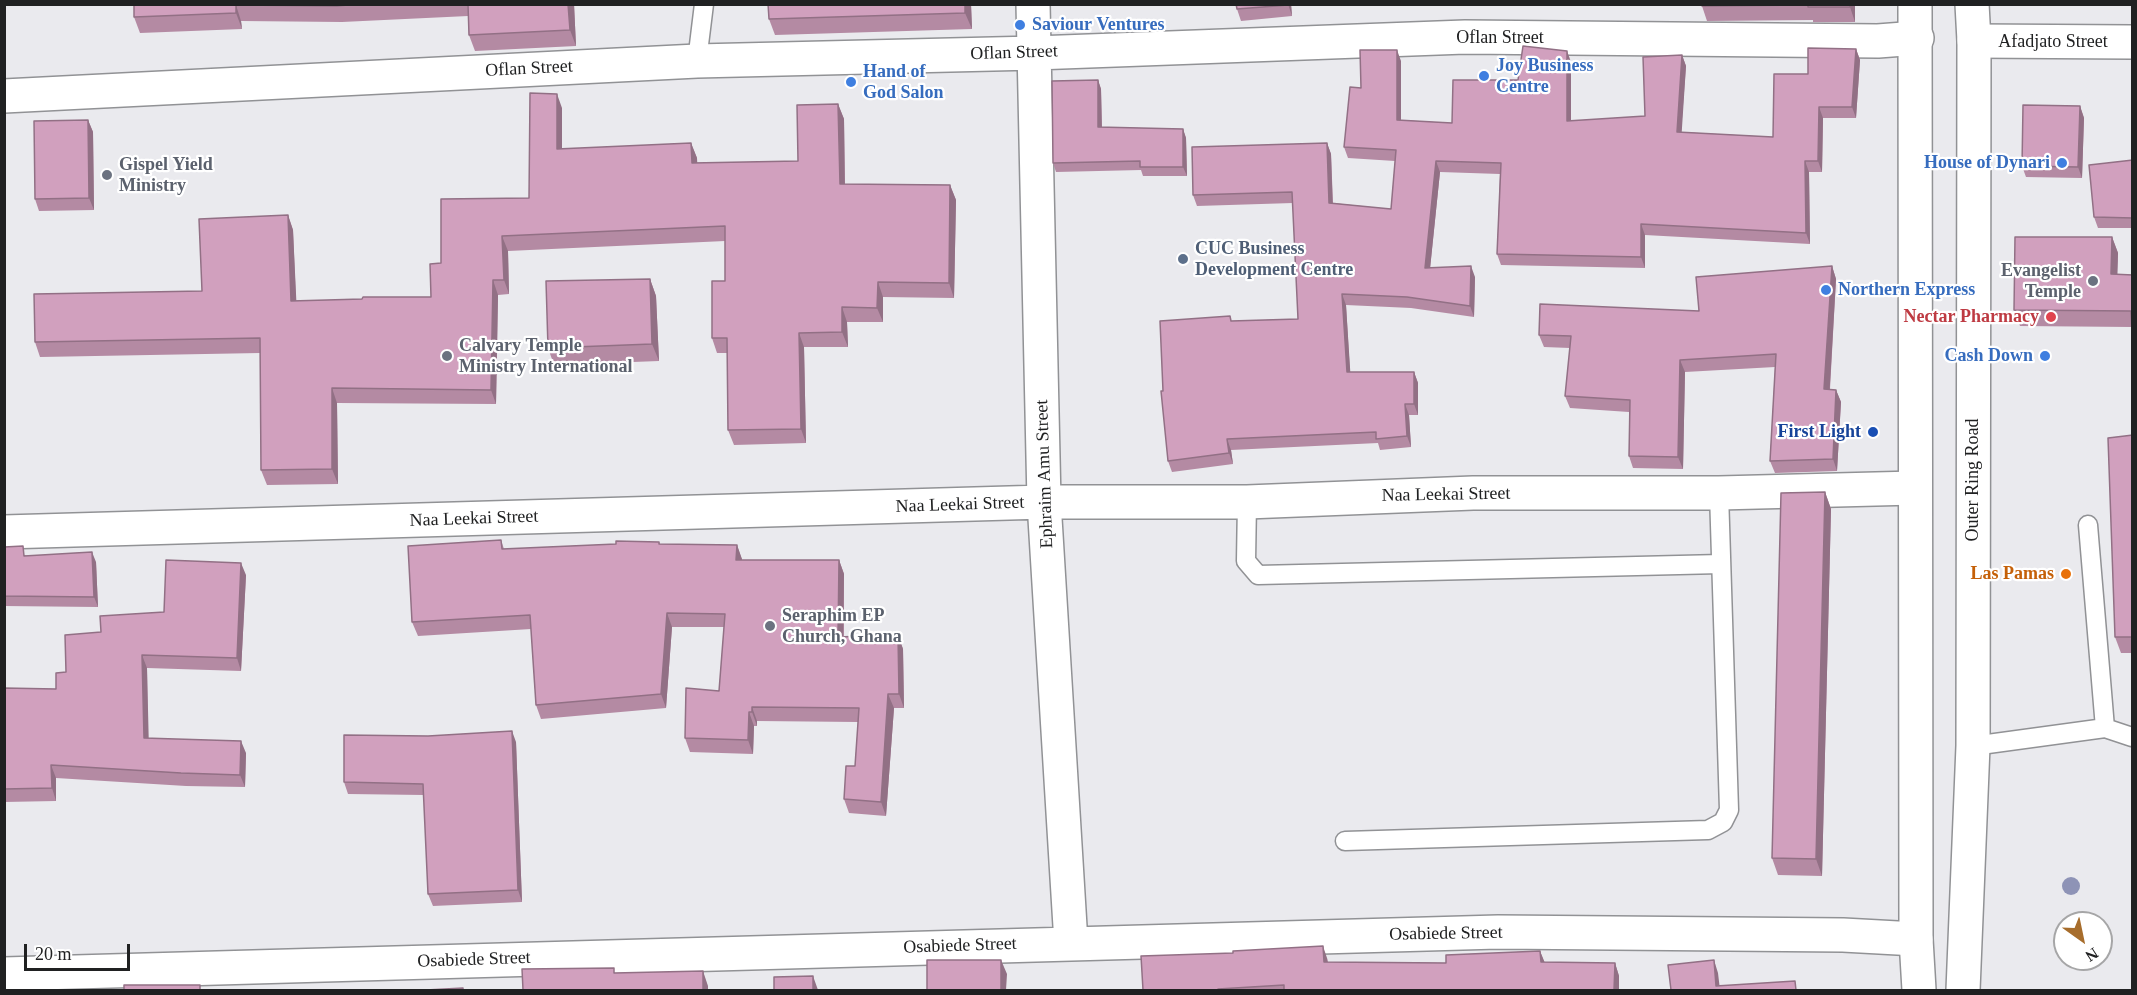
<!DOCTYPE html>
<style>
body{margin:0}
#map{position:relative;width:2137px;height:995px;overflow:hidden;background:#eaeaee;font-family:"Times New Roman",serif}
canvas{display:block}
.frame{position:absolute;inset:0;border:6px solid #202122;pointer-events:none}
.north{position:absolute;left:2053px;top:911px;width:60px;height:60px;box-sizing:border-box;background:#fff;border:2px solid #a6a6a7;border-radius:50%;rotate:147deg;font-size:16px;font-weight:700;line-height:24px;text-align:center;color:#202122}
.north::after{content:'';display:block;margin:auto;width:21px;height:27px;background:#a76d2c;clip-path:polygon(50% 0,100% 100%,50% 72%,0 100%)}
.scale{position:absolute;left:24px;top:944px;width:106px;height:27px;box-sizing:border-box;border:3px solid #202122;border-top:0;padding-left:8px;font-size:18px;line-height:21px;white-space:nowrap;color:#202122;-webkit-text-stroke:4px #fff;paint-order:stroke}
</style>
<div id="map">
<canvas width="2137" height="995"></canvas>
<div class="frame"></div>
<div class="north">N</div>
<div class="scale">20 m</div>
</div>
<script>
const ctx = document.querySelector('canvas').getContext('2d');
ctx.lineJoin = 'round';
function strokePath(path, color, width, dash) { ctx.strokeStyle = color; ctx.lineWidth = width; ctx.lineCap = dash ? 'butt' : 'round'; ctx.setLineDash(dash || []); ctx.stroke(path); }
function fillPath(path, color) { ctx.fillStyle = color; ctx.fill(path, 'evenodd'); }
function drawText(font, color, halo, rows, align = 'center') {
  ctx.font = font + ' "Times New Roman",serif'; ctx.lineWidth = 4.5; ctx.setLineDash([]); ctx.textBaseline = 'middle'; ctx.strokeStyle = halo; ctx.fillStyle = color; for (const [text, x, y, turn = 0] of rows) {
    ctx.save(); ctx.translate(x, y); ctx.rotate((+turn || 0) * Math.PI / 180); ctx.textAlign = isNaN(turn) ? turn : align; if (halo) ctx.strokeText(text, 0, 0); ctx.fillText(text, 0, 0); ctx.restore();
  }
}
const lane = new Path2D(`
 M 697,61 L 704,4
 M 1247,502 L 1246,561 L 1258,575 L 1721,564
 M 2088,525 L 2105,728
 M 1973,746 L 2105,728 L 2132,737
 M 1345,841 L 1708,830 L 1723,822 L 1729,810 L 1719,493`);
const street = new Path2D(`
 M 1033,4 L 1044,502 L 1071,943
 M 1974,41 L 2132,42
 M 4,96 L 697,61 L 1035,53 L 1465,37 L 1878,41 L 1917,38
 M 4,532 L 1044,502 L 1247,502 L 1473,493 L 1719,493 L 1915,488
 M 4,974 L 1498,932 L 1843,935 L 1916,939`);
const secondary = new Path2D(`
 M 1915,4 L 1916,939 L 1919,990
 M 1963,990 L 1973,746 L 1974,41 L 1972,4`);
strokePath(lane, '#919295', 21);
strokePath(street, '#919295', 36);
strokePath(secondary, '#919295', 36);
strokePath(lane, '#fff', 18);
strokePath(street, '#fff', 33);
strokePath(secondary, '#fff', 33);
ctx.fillStyle = '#8e93b6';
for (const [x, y] of [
 [2071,886]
]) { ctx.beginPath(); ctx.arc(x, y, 9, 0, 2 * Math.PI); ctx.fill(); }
fillPath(new Path2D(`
 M 134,4 L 574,4 L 576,46 L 475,51 L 469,35 L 468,16 L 342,22 L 241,21 L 242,29 L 140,33 L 134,17 Z
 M 768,4 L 971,4 L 972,29 L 775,35 L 769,19 Z
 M 1236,4 L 1291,4 L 1292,16 L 1241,21 L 1237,9 Z
 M 1855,4 L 1855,22 L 1813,22 L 1813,20 L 1707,21 L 1702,6 Z
 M 1856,49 L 1860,60 L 1856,118 L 1823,118 L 1822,172 L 1809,172 L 1810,244 L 1645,235 L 1645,268 L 1501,265 L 1497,254 L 1500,174 L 1440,172 L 1430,268 L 1475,277 L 1474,317 L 1411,308 L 1346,305 L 1350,372 L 1414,372 L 1418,383 L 1418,415 L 1409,415 L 1411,447 L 1380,450 L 1378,443 L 1231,450 L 1233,464 L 1172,472 L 1168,461 L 1163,391 L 1232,321 L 1298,319 L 1293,203 L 1197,206 L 1193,195 L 1327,143 L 1331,154 L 1333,203 L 1391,209 L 1395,161 L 1348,158 L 1344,147 L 1361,88 L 1401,61 L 1401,120 L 1452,123 L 1518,80 L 1571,62 L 1571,121 L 1645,116 L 1682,55 L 1686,66 L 1681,132 L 1773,137 L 1808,74 Z
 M 1098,80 L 1101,89 L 1102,127 L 1183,129 L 1186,138 L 1187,176 L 1143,176 L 1141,170 L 1056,172 L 1053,163 Z
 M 838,104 L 844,119 L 845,184 L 950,185 L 956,200 L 954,298 L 883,297 L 883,322 L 847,322 L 848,347 L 804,347 L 806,443 L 734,445 L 728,430 L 727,353 L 717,353 L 712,338 L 725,281 L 725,241 L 508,251 L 509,294 L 498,295 L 496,404 L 337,403 L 338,484 L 267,485 L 261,470 L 260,353 L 40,357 L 35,342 L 202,291 L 288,215 L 293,230 L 296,301 L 431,297 L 441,263 L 529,198 L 562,108 L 562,149 L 691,143 L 697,158 L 697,163 L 798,161 Z
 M 2080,106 L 2084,118 L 2082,178 L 2026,177 L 2022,166 Z
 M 88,120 L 93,132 L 94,210 L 39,211 L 35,199 Z
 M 2133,160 L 2133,228 L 2098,228 L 2094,217 Z
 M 2112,237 L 2118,253 L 2117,274 L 2133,275 L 2132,327 L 2020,326 L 2014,310 Z
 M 1832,266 L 1836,279 L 1830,389 L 1836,390 L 1841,402 L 1837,471 L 1775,473 L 1770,461 L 1775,367 L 1685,372 L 1683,469 L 1633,468 L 1629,456 L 1629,412 L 1570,408 L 1565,396 L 1570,348 L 1544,347 L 1539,335 L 1699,311 Z
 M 650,279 L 656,296 L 659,361 L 554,365 L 548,348 Z
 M 2133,435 L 2133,653 L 2121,653 L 2115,637 Z
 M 1825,492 L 1831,509 L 1822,876 L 1778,875 L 1772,858 Z
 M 501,540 L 504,549 L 659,542 L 660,544 L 737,545 L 742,560 L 839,560 L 844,574 L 844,636 L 898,635 L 903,649 L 904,708 L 894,708 L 886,816 L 849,813 L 844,799 L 855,766 L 858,722 L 757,721 L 757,726 L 754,726 L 753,754 L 690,752 L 685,738 L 719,691 L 724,627 L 672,627 L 666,708 L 541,719 L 536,705 L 531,629 L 418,636 L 412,622 Z
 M 4,547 L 27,556 L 96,562 L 98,607 L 4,606 Z
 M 246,575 L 241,671 L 147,668 L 148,739 L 246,753 L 245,787 L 186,786 L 56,778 L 56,801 L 4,802 L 4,688 L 56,689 L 66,672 L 164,612 Z
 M 516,742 L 522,902 L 433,906 L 428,894 L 424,795 L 348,794 L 344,782 Z
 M 1540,951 L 1544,962 L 1615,963 L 1619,976 L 1619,990 L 1143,990 L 1233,953 L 1327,958 L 1328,962 L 1446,963 Z`), '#b48aa3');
fillPath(new Path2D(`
 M 568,4 L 574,4 L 576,46 L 570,30 Z
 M 965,4 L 971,4 L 972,29 L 965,13 Z
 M 1288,4 L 1291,4 L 1292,16 Z
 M 1850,4 L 1855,4 L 1855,22 L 1850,7 Z
 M 236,5 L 241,21 L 242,29 L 236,13 Z
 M 1856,49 L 1860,60 L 1856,118 L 1852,107 Z
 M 1397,50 L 1401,61 L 1401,131 L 1397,120 Z
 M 1567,51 L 1571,62 L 1571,132 L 1567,121 Z
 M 1682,55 L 1686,66 L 1681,143 L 1677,132 Z
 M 1098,80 L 1101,89 L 1102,136 L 1098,127 Z
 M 557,94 L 562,108 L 562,164 L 557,149 Z
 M 838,104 L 844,119 L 845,199 L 840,184 Z
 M 2080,106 L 2084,118 L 2082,178 L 2078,167 Z
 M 1819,107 L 1823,118 L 1822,172 L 1818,161 Z
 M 88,120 L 93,132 L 94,210 L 89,198 Z
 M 1183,129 L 1186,138 L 1187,176 L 1183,167 Z
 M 691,143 L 697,158 L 698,177 L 692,163 Z
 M 1327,143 L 1331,154 L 1333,214 L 1329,203 Z
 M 1436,161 L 1440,172 L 1429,279 L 1425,268 Z
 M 1805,161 L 1809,172 L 1810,244 L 1806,233 Z
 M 950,185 L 956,200 L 954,298 L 949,283 Z
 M 288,215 L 293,230 L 297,315 L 291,301 Z
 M 1641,224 L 1645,235 L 1645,268 L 1641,257 Z
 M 502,236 L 508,251 L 509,294 L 504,280 Z
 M 2112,237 L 2118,253 L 2117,290 L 2111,274 Z
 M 1471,266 L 1475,277 L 1474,317 L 1470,306 Z
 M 1832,266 L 1836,279 L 1829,401 L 1824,389 Z
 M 650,279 L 656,296 L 659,361 L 652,344 Z
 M 493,280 L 498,295 L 496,404 L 491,390 Z
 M 878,282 L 883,297 L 883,322 L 877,308 Z
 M 1342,294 L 1346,305 L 1351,383 L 1347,372 Z
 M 842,307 L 847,322 L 848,347 L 842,332 Z
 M 799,333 L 804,347 L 806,443 L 801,429 Z
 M 1680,360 L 1685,372 L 1683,469 L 1678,457 Z
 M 1414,372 L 1418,383 L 1418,415 L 1414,404 Z
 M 332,388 L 337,403 L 338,484 L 332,469 Z
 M 1836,390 L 1841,402 L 1837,471 L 1833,459 Z
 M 1405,404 L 1409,415 L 1411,447 L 1407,436 Z
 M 1227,439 L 1231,450 L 1233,464 L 1229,453 Z
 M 1825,492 L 1831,509 L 1822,876 L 1816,859 Z
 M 737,545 L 742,559 L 741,574 L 736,560 Z
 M 92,552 L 96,562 L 98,607 L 94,597 Z
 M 839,560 L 844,574 L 843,650 L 838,637 Z
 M 241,563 L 246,575 L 241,671 L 237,658 Z
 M 667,613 L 672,627 L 666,708 L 661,694 Z
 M 898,635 L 903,649 L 904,708 L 899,694 Z
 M 142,655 L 147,668 L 149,751 L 144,738 Z
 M 888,694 L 894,708 L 886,816 L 881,802 Z
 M 752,707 L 757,721 L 757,726 L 752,712 Z
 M 749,712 L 754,726 L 753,754 L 748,740 Z
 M 512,731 L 516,742 L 522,902 L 518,890 Z
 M 241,741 L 246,753 L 245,787 L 240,775 Z
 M 51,765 L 56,778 L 56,801 L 52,788 Z
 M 1323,946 L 1327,958 L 1329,974 L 1324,962 Z
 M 1540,951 L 1545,963 L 1541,962 Z
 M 1001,960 L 1007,974 L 1006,990 L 1001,990 Z
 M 1714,960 L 1718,973 L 1720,990 L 1716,986 Z
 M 1615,963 L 1619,976 L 1619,990 L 1614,990 Z
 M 703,971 L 708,986 L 708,990 L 703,990 Z
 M 813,976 L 818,990 L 813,990 Z`), '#927085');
const building = new Path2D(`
 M 134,4 L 359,4 L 337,6 L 236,5 L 236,13 L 134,17 Z
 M 468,4 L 568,4 L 570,30 L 469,35 Z
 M 768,4 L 965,4 L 965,13 L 769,19 Z
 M 1236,4 L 1288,4 L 1288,5 L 1237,9 Z
 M 1702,4 L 1850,4 L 1850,7 L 1808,7 L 1808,5 L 1702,6 Z
 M 1523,46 L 1567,51 L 1567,121 L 1645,116 L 1643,57 L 1682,55 L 1677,132 L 1773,137 L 1774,74 L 1808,74 L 1808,48 L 1856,49 L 1852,107 L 1819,107 L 1818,161 L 1805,161 L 1806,233 L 1641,224 L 1641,257 L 1497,254 L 1501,163 L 1436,161 L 1425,268 L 1471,266 L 1470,306 L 1407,297 L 1342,294 L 1347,372 L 1414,372 L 1414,404 L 1405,404 L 1407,436 L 1376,439 L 1376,432 L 1227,439 L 1229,453 L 1168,461 L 1161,391 L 1163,391 L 1160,321 L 1230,316 L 1231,321 L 1298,319 L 1292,192 L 1193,195 L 1192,147 L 1327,143 L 1329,203 L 1391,209 L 1396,150 L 1344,147 L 1350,87 L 1361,88 L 1360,50 L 1397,50 L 1397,120 L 1452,123 L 1453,80 L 1518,80 Z
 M 1098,80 L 1098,127 L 1183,129 L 1183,167 L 1140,167 L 1140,161 L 1053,163 L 1052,81 Z
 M 530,93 L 557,94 L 557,149 L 691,143 L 692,163 L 798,161 L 797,105 L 838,104 L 840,184 L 950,185 L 949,283 L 878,282 L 877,308 L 842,307 L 842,332 L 799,333 L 801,429 L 728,430 L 727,338 L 712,338 L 712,281 L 725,281 L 725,226 L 502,236 L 504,280 L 493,280 L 491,390 L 332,388 L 332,469 L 261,470 L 260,338 L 35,342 L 34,294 L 202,291 L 199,219 L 288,215 L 291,301 L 362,299 L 363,297 L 431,297 L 430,264 L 441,263 L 441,199 L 529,198 Z
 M 2023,105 L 2080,106 L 2078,167 L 2022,166 Z
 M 88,120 L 89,198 L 35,199 L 34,121 Z
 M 2133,160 L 2133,218 L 2094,217 L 2089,165 Z
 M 2015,237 L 2112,237 L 2111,274 L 2133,275 L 2133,348 L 2131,311 L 2014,310 Z
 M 1832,266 L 1824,389 L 1836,390 L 1833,459 L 1770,461 L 1776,354 L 1680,360 L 1678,457 L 1629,456 L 1630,400 L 1565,396 L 1571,336 L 1539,335 L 1540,304 L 1699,311 L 1696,277 Z
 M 650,279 L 652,344 L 548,348 L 546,281 Z
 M 2133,435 L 2133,637 L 2115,637 L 2108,438 Z
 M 1825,492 L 1816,859 L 1772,858 L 1781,493 Z
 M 501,540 L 502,549 L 616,544 L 616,541 L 659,542 L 659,544 L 737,545 L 736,560 L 839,560 L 838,637 L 898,635 L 899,694 L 888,694 L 881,802 L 844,799 L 846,766 L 855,766 L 859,708 L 752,707 L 752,712 L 749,712 L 748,740 L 685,738 L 686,688 L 719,691 L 725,614 L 667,613 L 661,694 L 536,705 L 530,615 L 412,622 L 408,546 Z
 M 23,546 L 24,556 L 92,552 L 94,597 L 4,596 L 4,547 Z
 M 166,560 L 241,563 L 237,658 L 142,655 L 144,738 L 241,741 L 240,775 L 181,773 L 51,765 L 52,788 L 4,789 L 4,688 L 56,689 L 56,673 L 66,672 L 65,635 L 101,632 L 100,616 L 164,612 Z
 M 512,731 L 518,890 L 428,894 L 423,784 L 344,782 L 344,735 L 428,736 Z
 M 1323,946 L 1324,962 L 1446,963 L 1446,955 L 1540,951 L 1541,962 L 1615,963 L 1614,990 L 1284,990 L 1284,985 L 1218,989 L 1218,990 L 1143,990 L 1141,956 L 1233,953 L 1233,951 Z
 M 927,960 L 1001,960 L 1001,990 L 927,990 Z
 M 1714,960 L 1716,986 L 1795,981 L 1796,990 L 1671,990 L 1668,965 Z
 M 614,968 L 614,973 L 703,971 L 703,990 L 523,990 L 522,969 Z
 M 813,976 L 813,990 L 774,990 L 774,977 Z
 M 124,985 L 200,985 L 200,990 L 124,990 Z
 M 463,988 L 463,990 L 426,990 Z`);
fillPath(building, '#d1a0be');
strokePath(building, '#927085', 1.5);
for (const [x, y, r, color] of [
 [1020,25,6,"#3f7fe0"],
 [1484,76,6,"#3f7fe0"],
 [851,82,6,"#3f7fe0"],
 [2062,163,6,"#3f7fe0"],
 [107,175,6,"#6b7280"],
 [1183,259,6,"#5c6f8a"],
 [2093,281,6,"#6b7280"],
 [1826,290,6,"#3f7fe0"],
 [2051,317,6,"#e0444e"],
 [447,356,6,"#6b7280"],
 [2045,356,6,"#3f7fe0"],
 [1873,432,6,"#1a4fb4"],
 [2066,574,6,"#e8710a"],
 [770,626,6,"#6b7280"]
]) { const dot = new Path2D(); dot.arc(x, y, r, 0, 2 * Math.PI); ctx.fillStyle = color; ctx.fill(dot); strokePath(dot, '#fff', 2); }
drawText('bold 18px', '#366cbe', '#fff', [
 ["Saviour Ventures",1032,25],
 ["Joy Business",1496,66],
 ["Centre",1496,87],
 ["Hand of",863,72],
 ["God Salon",863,93],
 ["House of Dynari",2050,163,"right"],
 ["Northern Express",1838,290],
 ["Cash Down",2033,356,"right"]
], 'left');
drawText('18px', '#202122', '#fff', [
 ["Oflan Street",1500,38],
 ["Afadjato Street",2053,42],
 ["Oflan Street",1014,53,-2],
 ["Oflan Street",529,69,-3],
 ["Ephraim Amu Street",1045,474,-92],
 ["Outer Ring Road",1973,480,-90],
 ["Naa Leekai Street",1446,495,-1],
 ["Naa Leekai Street",960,505,-2],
 ["Naa Leekai Street",474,519,-2],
 ["Osabiede Street",1446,934,-1],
 ["Osabiede Street",960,946,-2],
 ["Osabiede Street",474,960,-2]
]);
drawText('bold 18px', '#5b616d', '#fff', [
 ["Gispel Yield",119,165],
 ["Ministry",119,186],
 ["Evangelist",2081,271,"right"],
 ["Temple",2081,292,"right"],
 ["Calvary Temple",459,346],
 ["Ministry International",459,367],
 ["Seraphim EP",782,616],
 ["Church, Ghana",782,637]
], 'left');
drawText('bold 18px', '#4e5e75', '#fff', [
 ["CUC Business",1195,249],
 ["Development Centre",1195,270]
], 'left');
drawText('bold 18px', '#be3a42', '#fff', [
 ["Nectar Pharmacy",2039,317]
], 'right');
drawText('bold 18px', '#164399', '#fff', [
 ["First Light",1861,432]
], 'right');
drawText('bold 18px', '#c56008', '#fff', [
 ["Las Pamas",2054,574]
], 'right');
</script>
